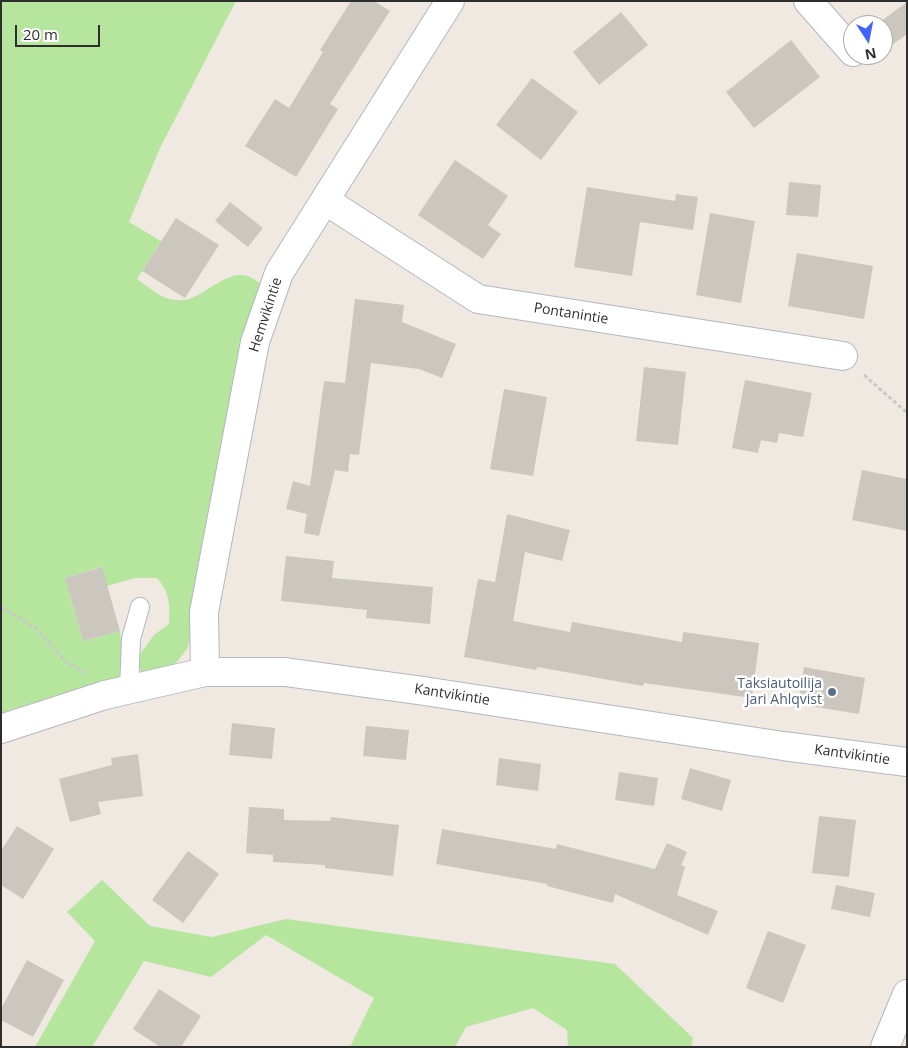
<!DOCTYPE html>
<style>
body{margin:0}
#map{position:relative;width:908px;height:1048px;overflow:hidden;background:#efe9e1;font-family:"Open Sans",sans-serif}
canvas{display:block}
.frame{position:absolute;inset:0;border:2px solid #2e2e2e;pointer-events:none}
.north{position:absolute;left:843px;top:15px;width:50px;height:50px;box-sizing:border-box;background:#fff;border:1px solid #ababab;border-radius:50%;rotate:169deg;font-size:14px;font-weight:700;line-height:20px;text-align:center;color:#2e2e2e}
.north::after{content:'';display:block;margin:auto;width:18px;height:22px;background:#4264fb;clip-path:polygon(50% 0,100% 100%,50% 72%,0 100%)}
.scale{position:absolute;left:15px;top:25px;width:85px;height:22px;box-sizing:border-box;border:2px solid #2e2e2e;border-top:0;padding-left:6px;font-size:15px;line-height:18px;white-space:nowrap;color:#2e2e2e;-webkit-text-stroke:4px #fff;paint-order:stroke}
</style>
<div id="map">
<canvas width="908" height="1048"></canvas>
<div class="frame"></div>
<div class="north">N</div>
<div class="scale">20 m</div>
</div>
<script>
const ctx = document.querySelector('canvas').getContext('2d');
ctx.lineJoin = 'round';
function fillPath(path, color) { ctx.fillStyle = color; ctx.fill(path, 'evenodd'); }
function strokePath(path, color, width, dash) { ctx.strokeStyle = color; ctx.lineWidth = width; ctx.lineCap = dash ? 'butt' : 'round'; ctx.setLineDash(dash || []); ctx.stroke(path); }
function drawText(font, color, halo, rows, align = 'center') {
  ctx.font = font + ' "Open Sans",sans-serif'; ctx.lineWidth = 5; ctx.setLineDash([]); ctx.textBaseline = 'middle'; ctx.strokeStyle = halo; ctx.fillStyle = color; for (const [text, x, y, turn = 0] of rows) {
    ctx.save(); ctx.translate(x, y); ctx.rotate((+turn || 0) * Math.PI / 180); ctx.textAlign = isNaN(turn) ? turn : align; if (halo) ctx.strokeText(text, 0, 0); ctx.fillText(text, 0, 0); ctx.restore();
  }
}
fillPath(new Path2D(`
 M 1,1 L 236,1 L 160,148 L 129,222 L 161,241 L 137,279 C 146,285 159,297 170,299 C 175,300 184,301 189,299 C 213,291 236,259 261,285 L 194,628 L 187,649 L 175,664 L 150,675 L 145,675 L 141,672 L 139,665 L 140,654 L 154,635 L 169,624 C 170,605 170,593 157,578 L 135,578 L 107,586 L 101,567 L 65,578 L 83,641 L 120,631 L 123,661 L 122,673 L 116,680 L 13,709 L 1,714 Z
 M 102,880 L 150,926 L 212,937 L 286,919 L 615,964 L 693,1038 L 691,1047 L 568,1047 L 567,1030 L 533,1008 L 466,1027 L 455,1047 L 350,1047 L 374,998 L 266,935 L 211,977 L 144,961 L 92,1047 L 35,1047 L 95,941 L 67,912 Z`), '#b6e59e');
fillPath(new Path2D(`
 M 351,1 L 374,1 L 390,11 L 330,104 L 338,109 L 296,177 L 245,146 L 275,99 L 289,108 L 323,52 L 320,50 Z
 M 907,2 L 907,34 L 892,45 L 883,33 L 883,25 L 877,24 Z
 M 621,12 L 648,45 L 599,85 L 573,52 Z
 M 791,40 L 820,77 L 754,128 L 726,92 Z
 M 532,78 L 578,112 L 541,160 L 496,125 Z
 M 455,160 L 508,196 L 488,225 L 501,234 L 483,259 L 418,215 Z
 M 789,182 L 821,185 L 818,217 L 786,215 Z
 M 587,187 L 675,201 L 676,194 L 698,197 L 693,230 L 640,222 L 632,276 L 574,267 Z
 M 230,202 L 263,228 L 248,247 L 215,221 Z
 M 710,213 L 755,221 L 741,303 L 696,295 Z
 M 176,218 L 219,245 L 185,298 L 142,271 Z
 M 797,253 L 873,266 L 864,319 L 788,306 Z
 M 355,299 L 404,305 L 402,322 L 456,344 L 442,378 L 419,369 L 371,363 L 359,455 L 350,454 L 348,472 L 335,470 L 319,536 L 304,533 L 307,514 L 286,509 L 293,481 L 310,486 L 324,381 L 345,383 Z
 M 644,367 L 686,372 L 678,445 L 636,441 Z
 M 745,380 L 812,393 L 803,437 L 779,433 L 777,443 L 761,440 L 758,453 L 732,448 Z
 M 504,389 L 547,397 L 533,476 L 490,469 Z
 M 862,470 L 907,479 L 907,531 L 852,520 Z
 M 507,514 L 570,530 L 562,561 L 525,552 L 513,621 L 570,632 L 572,622 L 682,642 L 683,632 L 759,643 L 752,698 L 644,683 L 643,686 L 537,667 L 536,670 L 464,657 L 478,579 L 495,582 Z
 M 286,556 L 334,561 L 332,578 L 433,587 L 430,624 L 366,618 L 367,610 L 281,601 Z
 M 102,567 L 120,631 L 83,641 L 65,578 Z
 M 804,667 L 865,678 L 859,714 L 798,704 Z
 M 232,723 L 275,728 L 272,759 L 229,755 Z
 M 366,726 L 409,730 L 406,760 L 363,756 Z
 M 138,754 L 143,796 L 98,802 L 101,814 L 70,822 L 59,779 L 112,765 L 111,758 Z
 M 499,758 L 541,764 L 538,791 L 496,785 Z
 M 690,768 L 731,780 L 722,811 L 681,799 Z
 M 619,772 L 658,778 L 654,806 L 615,800 Z
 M 249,807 L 284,809 L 284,820 L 330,821 L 331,817 L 399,825 L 393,876 L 325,868 L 325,865 L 273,862 L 273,855 L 246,853 Z
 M 819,816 L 856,820 L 849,877 L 812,873 Z
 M 17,826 L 54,849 L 23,899 L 1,885 L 1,851 Z
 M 442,829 L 556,849 L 557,844 L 655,869 L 667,843 L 687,852 L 681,865 L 685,867 L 677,895 L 718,911 L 708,935 L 615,894 L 613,903 L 547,886 L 547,884 L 436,864 Z
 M 188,851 L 219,874 L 183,923 L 152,900 Z
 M 836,885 L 875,893 L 870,917 L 831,909 Z
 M 768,931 L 806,945 L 783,1003 L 746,988 Z
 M 27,960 L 64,980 L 33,1037 L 1,1020 L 1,1009 Z
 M 159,989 L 201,1016 L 181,1047 L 160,1047 L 133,1029 Z`), '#cbc7bf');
const lane = new Path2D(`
 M 129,689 L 131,639 L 140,607`);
const street = new Path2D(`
 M 808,1 L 853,52
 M 326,201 L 478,299 L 843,356
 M 205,672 L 204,612 L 255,342 L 279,273 L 450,1
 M 1,729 L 105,695 L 205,672 L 285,672 L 424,691 L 783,746 L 907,762
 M 885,1047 L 907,994`);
strokePath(lane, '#b4b7c1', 20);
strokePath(street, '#b4b7c1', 30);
strokePath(new Path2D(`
 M 864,375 L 905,411 L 907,410
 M 1,607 L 37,629 L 65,661 L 84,673`), '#c9c9c9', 3, [4, 2.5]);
strokePath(lane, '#fff', 18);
strokePath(street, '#fff', 28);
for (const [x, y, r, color] of [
 [832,692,5,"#5c6f8a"]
]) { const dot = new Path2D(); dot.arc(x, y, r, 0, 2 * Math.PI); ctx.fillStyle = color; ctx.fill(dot); strokePath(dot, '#fff', 2); }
drawText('14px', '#2e2e2e', '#fff', [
 ["Pontanintie",571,314,9],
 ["Hemvikintie",266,315,-72],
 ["Kantvikintie",452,695,9],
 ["Kantvikintie",852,755,8]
]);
drawText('14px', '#4e5e75', '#fff', [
 ["Taksiautoilija",822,684],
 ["Jari Ahlqvist",822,700]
], 'right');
</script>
